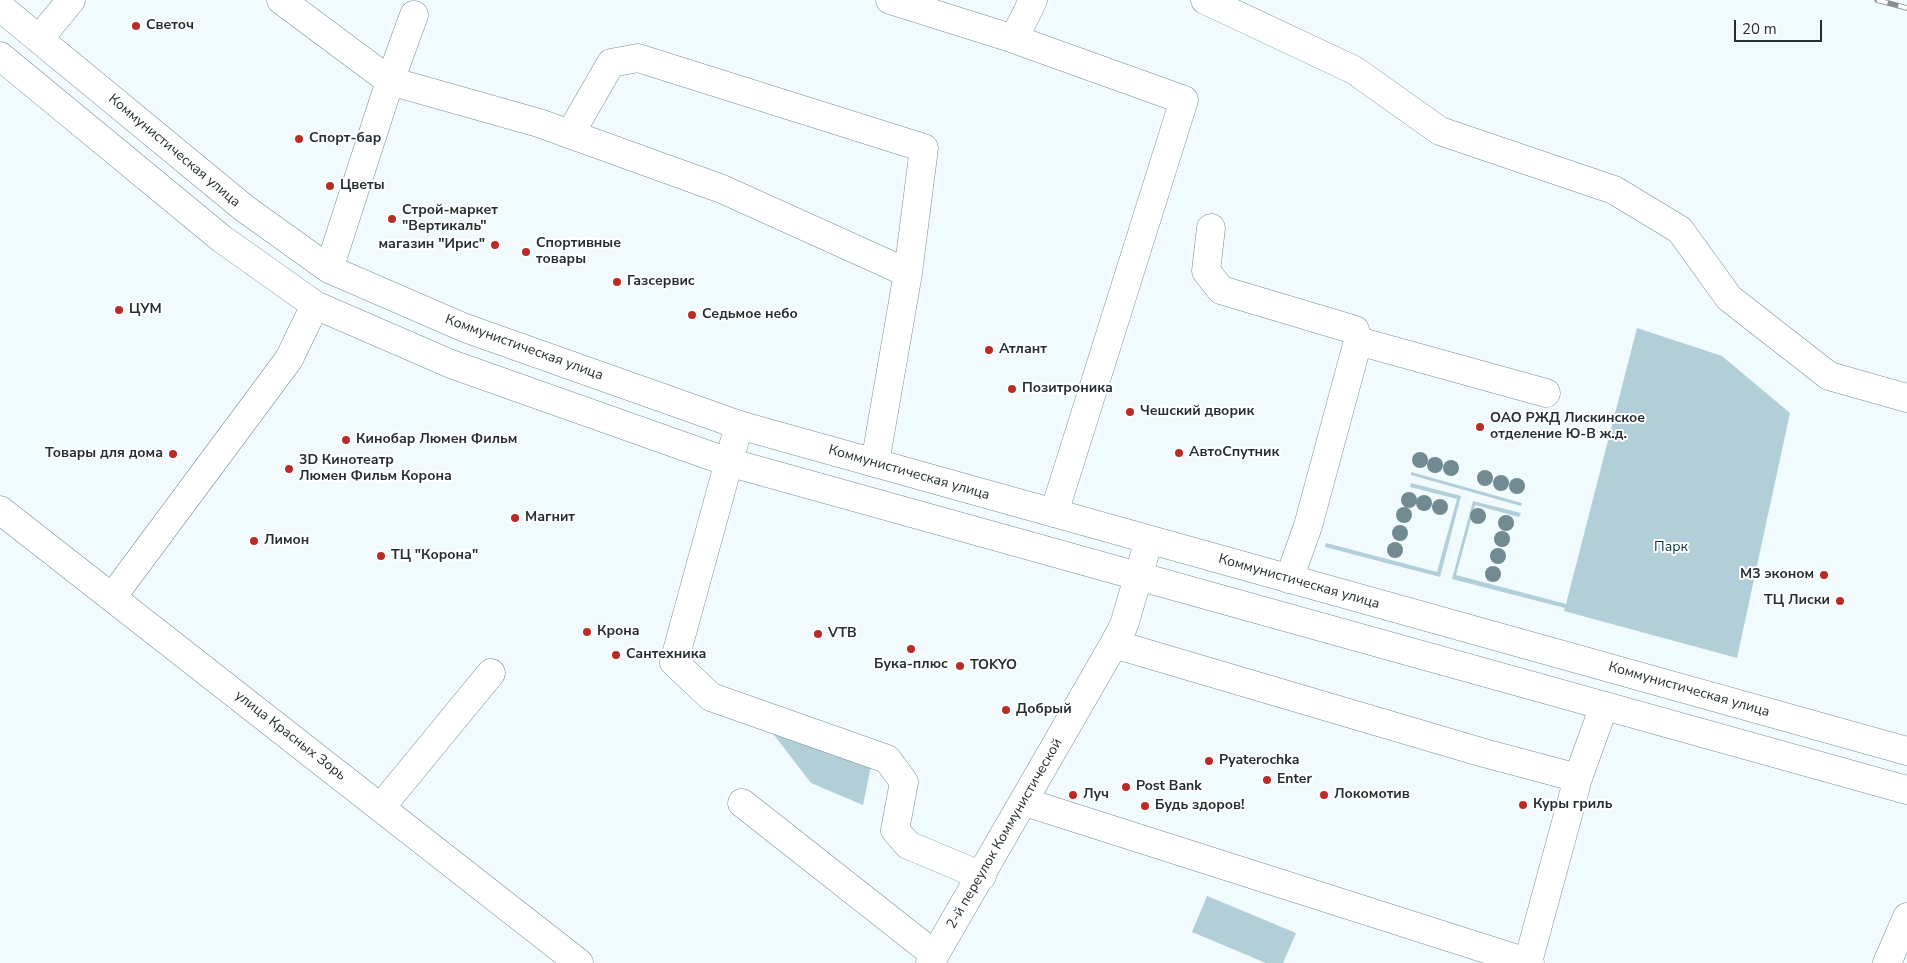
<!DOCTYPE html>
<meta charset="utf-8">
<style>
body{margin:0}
#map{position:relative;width:1907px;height:963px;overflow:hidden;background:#f1fafd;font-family:"Nunito Sans",sans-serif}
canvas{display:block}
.scale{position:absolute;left:1734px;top:20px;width:88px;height:22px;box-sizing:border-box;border:2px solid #252e30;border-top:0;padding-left:6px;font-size:15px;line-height:18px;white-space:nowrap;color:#252e30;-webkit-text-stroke:4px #fff;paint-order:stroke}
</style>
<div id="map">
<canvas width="1907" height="963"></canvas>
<div class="scale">20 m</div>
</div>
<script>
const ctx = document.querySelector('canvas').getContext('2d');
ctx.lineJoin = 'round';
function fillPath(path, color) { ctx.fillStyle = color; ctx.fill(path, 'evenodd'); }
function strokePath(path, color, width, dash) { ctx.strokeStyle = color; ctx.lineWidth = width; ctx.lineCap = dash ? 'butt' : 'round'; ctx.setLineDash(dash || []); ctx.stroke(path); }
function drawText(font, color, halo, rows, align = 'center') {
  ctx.font = font + ' "Nunito Sans",sans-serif'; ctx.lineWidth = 4; ctx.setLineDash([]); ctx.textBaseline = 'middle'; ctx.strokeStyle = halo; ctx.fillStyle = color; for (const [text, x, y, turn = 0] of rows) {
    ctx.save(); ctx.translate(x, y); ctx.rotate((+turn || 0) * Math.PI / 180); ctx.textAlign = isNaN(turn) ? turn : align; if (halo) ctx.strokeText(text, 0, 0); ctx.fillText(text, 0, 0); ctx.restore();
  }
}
fillPath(new Path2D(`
 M 1637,328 L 1722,356 L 1790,413 L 1737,658 L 1564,611 L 1565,608 L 1452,579 L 1473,501 L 1521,513 L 1519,517 L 1475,505 L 1456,575 L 1566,604 Z
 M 1411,472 L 1522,503 L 1521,506 L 1411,475 Z
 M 1411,483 L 1461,496 L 1440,577 L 1325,547 L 1326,543 L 1437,572 L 1457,499 L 1410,487 Z
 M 768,727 L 872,761 L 863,805 L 811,783 Z
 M 1207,896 L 1296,933 L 1283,963 L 1266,963 L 1192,932 Z`), '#b2cfd9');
const minor = new Path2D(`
 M 281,0 L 390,81 L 539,123 L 722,189 L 908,273
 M 890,0 L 1014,39 L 1033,0
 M 1205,0 L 1354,70 L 1440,131 L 1614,190 L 1680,230 L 1729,298 L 1829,376 L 1907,398
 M 39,39 L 71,0
 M 1014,39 L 1184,100 L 1054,513
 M 570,134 L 611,63 L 638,58 L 924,148 L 908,273 L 875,463
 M 1211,228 L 1206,271 L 1221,290 L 1355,330 L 1358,341
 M 329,269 L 390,81 L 414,15
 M 739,425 L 674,662 L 711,697 L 887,759 L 904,782 L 895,830 L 908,845 L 982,876
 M 0,510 L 579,963
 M 1289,579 L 1308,526 L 1358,341 L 1546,393
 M 113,596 L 289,359 L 315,305
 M 1114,644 L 1484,753 L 1578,778
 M 1025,802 L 1530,963
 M 742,803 L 935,955
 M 381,807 L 491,673
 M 1528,962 L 1578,778 L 1604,706
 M 930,963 L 1114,644 L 1124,625 L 1149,540
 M 1887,963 L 1907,917`);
const major = new Path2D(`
 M 0,7 L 244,208 L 329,269 L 465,328 L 739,425 L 1907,751
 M 0,56 L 222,239 L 315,305 L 451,364 L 728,462 L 1907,790`);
strokePath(minor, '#798d94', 29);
strokePath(major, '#798d94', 29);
strokePath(minor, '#fff', 28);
strokePath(major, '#fff', 28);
const rail = new Path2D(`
 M 1877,0 L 1907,8`);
strokePath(rail, '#868f92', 5.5);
strokePath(rail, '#fff', 4, [11]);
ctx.fillStyle = '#728b92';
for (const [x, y] of [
 [1420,460],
 [1435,465],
 [1451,468],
 [1485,478],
 [1501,483],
 [1517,486],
 [1409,500],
 [1424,503],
 [1440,507],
 [1404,515],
 [1478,516],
 [1506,523],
 [1400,533],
 [1502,539],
 [1395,550],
 [1498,556],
 [1493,574]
]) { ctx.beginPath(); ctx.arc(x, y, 8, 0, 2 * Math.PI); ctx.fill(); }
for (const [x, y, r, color] of [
 [136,26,5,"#ba2b28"],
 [299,139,5,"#ba2b28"],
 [330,186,5,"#ba2b28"],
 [392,219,5,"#ba2b28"],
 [495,245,5,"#ba2b28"],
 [526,252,5,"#ba2b28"],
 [617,282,5,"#ba2b28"],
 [119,310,5,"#ba2b28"],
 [692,315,5,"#ba2b28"],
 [989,350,5,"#ba2b28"],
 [1012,389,5,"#ba2b28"],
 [1130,412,5,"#ba2b28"],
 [1480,427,5,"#ba2b28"],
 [346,440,5,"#ba2b28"],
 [1179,453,5,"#ba2b28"],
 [173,454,5,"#ba2b28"],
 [289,469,5,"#ba2b28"],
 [515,518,5,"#ba2b28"],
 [254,541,5,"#ba2b28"],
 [381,556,5,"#ba2b28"],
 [1824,575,5,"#ba2b28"],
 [1840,601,5,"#ba2b28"],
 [587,632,5,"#ba2b28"],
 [818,634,5,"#ba2b28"],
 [911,649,5,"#ba2b28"],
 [616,655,5,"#ba2b28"],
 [960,666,5,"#ba2b28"],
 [1006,710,5,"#ba2b28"],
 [1209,761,5,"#ba2b28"],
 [1267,780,5,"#ba2b28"],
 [1126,787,5,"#ba2b28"],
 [1073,795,5,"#ba2b28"],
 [1324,795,5,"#ba2b28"],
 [1523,805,5,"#ba2b28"],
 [1145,806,5,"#ba2b28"]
]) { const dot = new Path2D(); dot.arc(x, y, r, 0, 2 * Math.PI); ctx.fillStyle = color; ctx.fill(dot); strokePath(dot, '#fff', 2); }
drawText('bold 14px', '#252e30', '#fff', [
 ["Светоч",146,26],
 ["Спорт-бар",309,139],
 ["Цветы",340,186],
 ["Строй-маркет",402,211],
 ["\"Вертикаль\"",402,227],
 ["Спортивные",536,244],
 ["товары",536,260],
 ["магазин \"Ирис\"",485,245,"right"],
 ["Газсервис",627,282],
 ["ЦУМ",129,310],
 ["Седьмое небо",702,315],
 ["Атлант",999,350],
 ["Позитроника",1022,389],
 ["Чешский дворик",1140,412],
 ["ОАО РЖД Лискинское",1490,419],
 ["отделение Ю-В ж.д.",1490,435],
 ["Кинобар Люмен Фильм",356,440],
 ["АвтоСпутник",1189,453],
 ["Товары для дома",163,454,"right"],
 ["3D Кинотеатр",299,461],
 ["Люмен Фильм Корона",299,477],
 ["Магнит",525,518],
 ["Лимон",264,541],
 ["ТЦ \"Корона\"",391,556],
 ["М3 эконом",1814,575,"right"],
 ["ТЦ Лиски",1830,601,"right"],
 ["Крона",597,632],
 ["VTB",828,634],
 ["Сантехника",626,655],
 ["Бука-плюс",911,665,"center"],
 ["TOKYO",970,666],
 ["Добрый",1016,710],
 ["Pyaterochka",1219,761],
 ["Enter",1277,780],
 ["Post Bank",1136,787],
 ["Луч",1083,795],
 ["Локомотив",1334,795],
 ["Куры гриль",1533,805],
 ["Будь здоров!",1155,806]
], 'left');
drawText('14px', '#252e30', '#fff', [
 ["Коммунистическая улица",174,151,40],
 ["Коммунистическая улица",524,348,20],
 ["Коммунистическая улица",909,473,16],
 ["Коммунистическая улица",1299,582,16],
 ["Коммунистическая улица",1689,690,16],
 ["улица Красных Зорь",290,736,38],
 ["2-й переулок Коммунистической",1005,834,-60]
]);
drawText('14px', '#0b313b', '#fff', [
 ["Парк",1671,548]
]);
</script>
